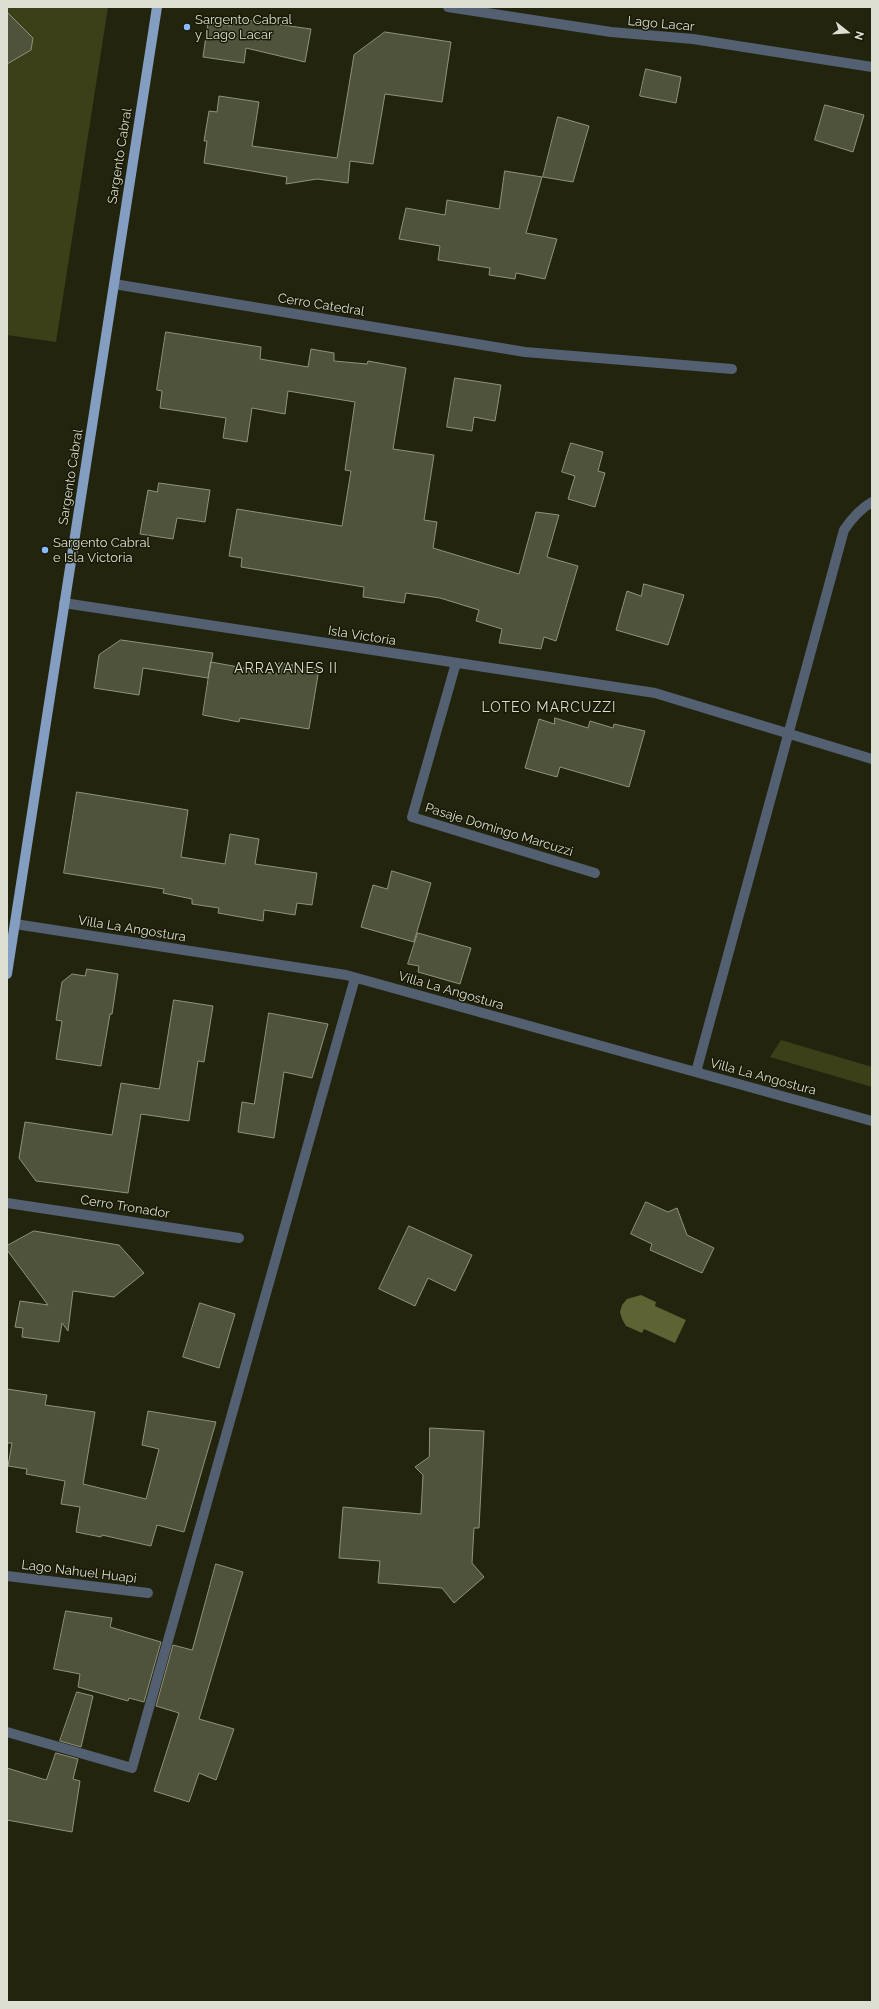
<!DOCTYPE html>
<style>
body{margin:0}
#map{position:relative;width:879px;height:2009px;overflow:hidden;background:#22240e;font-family:Raleway,sans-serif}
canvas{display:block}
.frame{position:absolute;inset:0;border:8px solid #dddfd2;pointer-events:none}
.north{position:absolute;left:827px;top:12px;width:40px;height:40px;-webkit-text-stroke:3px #181a06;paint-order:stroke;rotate:107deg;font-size:11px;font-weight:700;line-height:16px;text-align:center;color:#dddfd2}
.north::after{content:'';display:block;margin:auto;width:14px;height:18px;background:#dddfd2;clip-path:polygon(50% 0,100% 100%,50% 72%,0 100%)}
</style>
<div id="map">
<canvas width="879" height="2009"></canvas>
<div class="frame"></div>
<div class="north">N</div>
</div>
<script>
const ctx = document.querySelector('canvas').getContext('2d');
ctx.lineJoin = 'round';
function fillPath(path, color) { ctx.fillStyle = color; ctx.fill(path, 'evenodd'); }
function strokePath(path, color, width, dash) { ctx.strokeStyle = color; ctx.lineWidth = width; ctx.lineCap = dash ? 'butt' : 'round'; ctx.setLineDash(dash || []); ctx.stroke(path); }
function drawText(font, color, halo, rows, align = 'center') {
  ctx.font = font + ' Raleway,sans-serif'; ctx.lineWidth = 3; ctx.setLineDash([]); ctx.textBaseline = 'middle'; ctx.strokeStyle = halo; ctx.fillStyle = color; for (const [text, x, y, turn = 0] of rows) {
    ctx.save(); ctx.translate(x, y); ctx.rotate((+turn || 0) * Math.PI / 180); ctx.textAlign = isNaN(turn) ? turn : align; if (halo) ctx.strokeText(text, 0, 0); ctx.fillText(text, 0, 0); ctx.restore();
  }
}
fillPath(new Path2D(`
 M 7,7 L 108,7 L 56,342 L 7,335 Z
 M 781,1040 L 872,1067 L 872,1087 L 770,1057 Z`), '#3c4019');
fillPath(new Path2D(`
 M 641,1295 L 656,1302 L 655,1306 L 686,1320 L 675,1343 L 644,1329 L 642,1333 L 626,1326 L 622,1319 L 620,1312 L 622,1305 L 627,1299 Z`), '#5e6333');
const building = new Path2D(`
 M 7,12 L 33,38 L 31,50 L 7,64 Z
 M 232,18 L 311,29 L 305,62 L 246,48 L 244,63 L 203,57 L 208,22 L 231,26 Z
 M 385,32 L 451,42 L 442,102 L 385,94 L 373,164 L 350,161 L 348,183 L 317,179 L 286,184 L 287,177 L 204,163 L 207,141 L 204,141 L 209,111 L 217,112 L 219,96 L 259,102 L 252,146 L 337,158 L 354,55 Z
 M 646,69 L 681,77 L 676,103 L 640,96 Z
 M 825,105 L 864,115 L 853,152 L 815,140 Z
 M 558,117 L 589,126 L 573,182 L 543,177 Z
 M 505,171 L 542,177 L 526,233 L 557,239 L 545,279 L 516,273 L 515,279 L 489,275 L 490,268 L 438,260 L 440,246 L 399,239 L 406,208 L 445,215 L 447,200 L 499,209 Z
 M 166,332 L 261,347 L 260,359 L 308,367 L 311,349 L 334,353 L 334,361 L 367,364 L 368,361 L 406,368 L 393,449 L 434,455 L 424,520 L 437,522 L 433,548 L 519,574 L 536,512 L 559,515 L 547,557 L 578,566 L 556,641 L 544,637 L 541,649 L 499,643 L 502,629 L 476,621 L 479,610 L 440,598 L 406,593 L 404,603 L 363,597 L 364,587 L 241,567 L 242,558 L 229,556 L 237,509 L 342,526 L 351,471 L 345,470 L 355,402 L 288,391 L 285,414 L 252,408 L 247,442 L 223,438 L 226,418 L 160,408 L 162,391 L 157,390 Z
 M 455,378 L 501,385 L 495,421 L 474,417 L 472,431 L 447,427 Z
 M 571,443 L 603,452 L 598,471 L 605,473 L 595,507 L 568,499 L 575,476 L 562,472 Z
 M 159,483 L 210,490 L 205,522 L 177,518 L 173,539 L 140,534 L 148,490 L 157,492 Z
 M 644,584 L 684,595 L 668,645 L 616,630 L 627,591 L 641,596 Z
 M 121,640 L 213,653 L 208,678 L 143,668 L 139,695 L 94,688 L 99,655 Z
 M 211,662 L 277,674 L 279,663 L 319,669 L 309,729 L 240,718 L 239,722 L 203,715 Z
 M 555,718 L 588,728 L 590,721 L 613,728 L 614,724 L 645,731 L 629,787 L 560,767 L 557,777 L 525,768 L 539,719 L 554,724 Z
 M 77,792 L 188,810 L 181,857 L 225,864 L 230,834 L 259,839 L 255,864 L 317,873 L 312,905 L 297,903 L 295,915 L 264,910 L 263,921 L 218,913 L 219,908 L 192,904 L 192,899 L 163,893 L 164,889 L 64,873 Z
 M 392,871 L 431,883 L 414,942 L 361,927 L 373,885 L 387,889 Z
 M 418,933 L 471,948 L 460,984 L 418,972 L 419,966 L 408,964 Z
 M 87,969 L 118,974 L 112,1014 L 110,1014 L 101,1066 L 56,1059 L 62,1021 L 56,1020 L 62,982 L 72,974 L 85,976 Z
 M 174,1000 L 213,1006 L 204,1062 L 198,1061 L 189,1121 L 141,1114 L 128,1193 L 36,1181 L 19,1158 L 25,1122 L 112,1135 L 121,1083 L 159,1089 Z
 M 269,1013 L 328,1024 L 312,1078 L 284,1072 L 274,1138 L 238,1132 L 242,1102 L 254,1104 Z
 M 646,1202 L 668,1212 L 677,1208 L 687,1235 L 714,1248 L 702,1273 L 650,1250 L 652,1244 L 631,1234 Z
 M 409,1226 L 472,1255 L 455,1291 L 428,1278 L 415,1306 L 379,1289 Z
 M 34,1231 L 119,1245 L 144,1273 L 114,1297 L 73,1291 L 68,1331 L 62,1323 L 59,1342 L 22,1337 L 23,1328 L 15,1327 L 20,1301 L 48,1305 L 7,1250 L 7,1246 Z
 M 200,1303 L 235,1314 L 219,1368 L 183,1357 Z
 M 7,1389 L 47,1395 L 45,1405 L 95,1412 L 83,1484 L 146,1499 L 159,1449 L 142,1445 L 148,1411 L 216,1422 L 184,1532 L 157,1525 L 151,1546 L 102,1535 L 101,1537 L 76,1532 L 80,1507 L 61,1504 L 65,1481 L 26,1474 L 27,1469 L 8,1466 L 12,1443 L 7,1443 Z
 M 430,1428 L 484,1431 L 479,1528 L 474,1528 L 472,1563 L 484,1577 L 454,1603 L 442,1588 L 378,1583 L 380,1561 L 339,1558 L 343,1507 L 421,1514 L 423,1475 L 415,1467 L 429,1457 Z
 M 216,1564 L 243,1572 L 199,1719 L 234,1729 L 216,1780 L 199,1773 L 189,1802 L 154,1791 L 179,1713 L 156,1706 L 173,1645 L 192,1650 Z
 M 66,1611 L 112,1618 L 110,1627 L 161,1642 L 144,1702 L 129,1698 L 128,1701 L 78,1687 L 80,1674 L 54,1669 Z
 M 77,1692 L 93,1696 L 81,1747 L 60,1741 Z
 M 56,1753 L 78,1759 L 73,1779 L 80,1781 L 72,1832 L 7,1820 L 7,1768 L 46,1780 Z`);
fillPath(building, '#50533c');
strokePath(building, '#90937a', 1);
strokePath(new Path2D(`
 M 448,7 L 611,32 L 693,39 L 872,67
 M 114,284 L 525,352 L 732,369
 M 64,603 L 655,693 L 872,759
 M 456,663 L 412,817 L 595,873
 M 15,924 L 346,975 L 872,1121
 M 696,1072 L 844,530 C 852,518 860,509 872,502
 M 7,1203 L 239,1238
 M 7,1576 L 148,1593
 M 7,1732 L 132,1768 L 355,978`), '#536071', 10);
strokePath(new Path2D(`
 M 7,974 L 157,7`), '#839ec1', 10);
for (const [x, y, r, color] of [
 [187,27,4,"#87bbfc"],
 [45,550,4,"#87bbfc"]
]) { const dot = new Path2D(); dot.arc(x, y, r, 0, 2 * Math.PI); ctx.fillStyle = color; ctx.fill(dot); strokePath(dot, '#181a06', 1.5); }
drawText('13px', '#dddfd2', '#181a06', [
 ["Sargento Cabral",195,20],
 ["y Lago Lacar",195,35],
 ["Sargento Cabral",53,543],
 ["e Isla Victoria",53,558]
], 'left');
drawText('13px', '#dddfd2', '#181a06', [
 ["Lago Lacar",661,24,5],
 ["Sargento Cabral",120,156,-81],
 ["Cerro Catedral",321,305,9],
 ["Sargento Cabral",71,477,-81],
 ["Isla Victoria",362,636,9],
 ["Pasaje Domingo Marcuzzi",499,830,17],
 ["Villa La Angostura",132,929,9],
 ["Villa La Angostura",451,991,16],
 ["Villa La Angostura",763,1077,15],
 ["Cerro Tronador",125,1207,9],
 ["Lago Nahuel Huapi",79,1572,7]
]);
ctx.letterSpacing = '1px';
drawText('14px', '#dddfd2', '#181a06', [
 ["ARRAYANES II",286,669],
 ["LOTEO MARCUZZI",549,708]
]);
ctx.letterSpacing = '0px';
</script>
